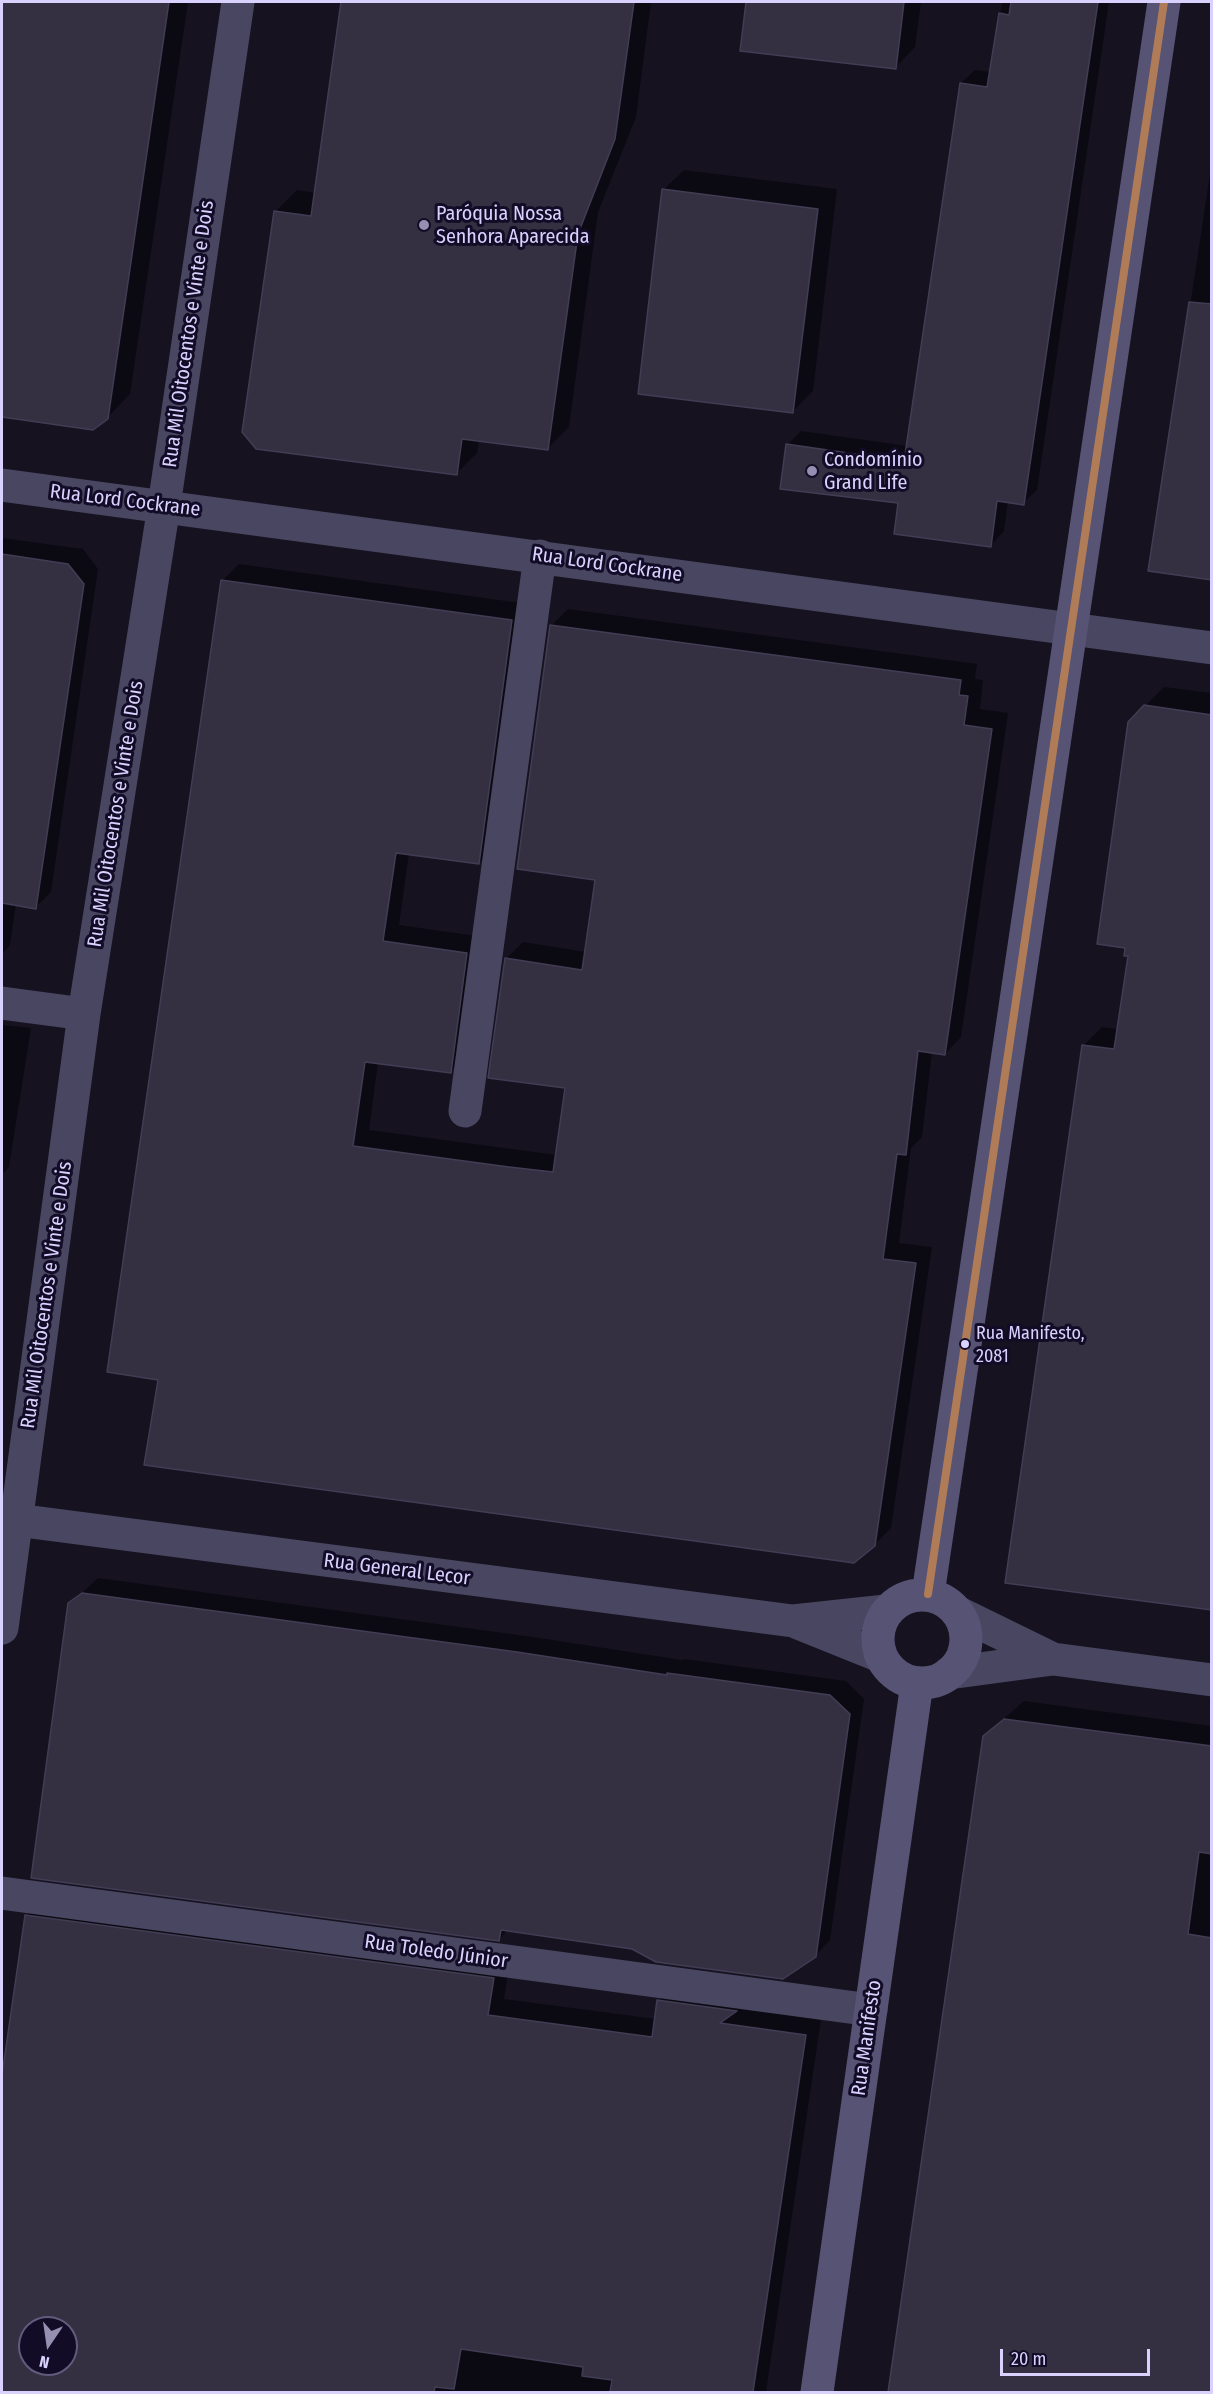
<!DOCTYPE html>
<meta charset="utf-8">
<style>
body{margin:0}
#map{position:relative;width:1213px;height:2394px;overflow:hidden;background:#161220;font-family:"Fira Sans Condensed",sans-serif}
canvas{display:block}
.frame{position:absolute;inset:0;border:3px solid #d9d2ff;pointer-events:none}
.north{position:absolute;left:18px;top:2316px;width:60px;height:60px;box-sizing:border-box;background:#120c26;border:2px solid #625b7d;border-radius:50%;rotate:193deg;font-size:16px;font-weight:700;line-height:24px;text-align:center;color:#d9d2ff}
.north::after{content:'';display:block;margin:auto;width:21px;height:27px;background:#958fb1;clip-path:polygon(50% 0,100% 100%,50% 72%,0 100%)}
.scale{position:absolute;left:1000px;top:2349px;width:150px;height:27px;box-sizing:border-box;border:3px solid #d9d2ff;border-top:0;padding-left:8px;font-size:18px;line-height:21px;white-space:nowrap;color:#d9d2ff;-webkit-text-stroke:4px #120c26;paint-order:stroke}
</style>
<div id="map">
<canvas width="1213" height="2394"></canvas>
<div class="frame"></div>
<div class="north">N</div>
<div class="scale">20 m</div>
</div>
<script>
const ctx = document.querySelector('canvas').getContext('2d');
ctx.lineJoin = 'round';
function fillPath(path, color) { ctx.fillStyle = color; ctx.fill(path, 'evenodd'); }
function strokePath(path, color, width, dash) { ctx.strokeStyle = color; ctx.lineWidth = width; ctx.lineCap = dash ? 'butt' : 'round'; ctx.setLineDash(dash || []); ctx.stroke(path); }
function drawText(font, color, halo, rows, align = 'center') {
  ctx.font = font + ' "Fira Sans Condensed",sans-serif'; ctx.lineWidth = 6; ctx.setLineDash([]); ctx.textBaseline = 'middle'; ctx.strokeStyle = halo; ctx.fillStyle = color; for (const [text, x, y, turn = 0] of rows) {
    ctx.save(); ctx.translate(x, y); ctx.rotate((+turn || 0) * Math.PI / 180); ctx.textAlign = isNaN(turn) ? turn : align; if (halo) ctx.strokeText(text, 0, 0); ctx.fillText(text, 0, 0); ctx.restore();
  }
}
fillPath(new Path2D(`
 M 2,2 L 188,2 L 130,394 L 107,418 L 92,428 L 2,416 Z
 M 343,2 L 651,2 L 636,117 L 598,212 L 569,427 L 548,448 L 479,440 L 477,453 L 456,474 L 276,211 L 297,190 L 316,193 Z
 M 748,2 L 921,2 L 915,47 L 895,68 L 742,49 Z
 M 1002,2 L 1109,2 L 1037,490 L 1023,503 L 1008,501 L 1004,531 L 991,545 L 787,445 L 801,431 L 908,446 L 961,83 L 975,70 L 991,72 Z
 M 1212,161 L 1212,578 L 1150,570 Z
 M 684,170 L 837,189 L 813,391 L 792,412 L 663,190 Z
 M 2,538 L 83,549 L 98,569 L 51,892 L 36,907 L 16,904 L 10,945 L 2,954 Z
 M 239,564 L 528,604 L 495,846 L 479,863 L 409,853 L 399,925 L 483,937 L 467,1055 L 451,1071 L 378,1062 L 369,1130 L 527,1151 L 557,1155 L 567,1087 L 506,959 L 523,942 L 586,952 L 596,879 L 551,626 L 568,609 L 977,664 L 975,679 L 983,680 L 980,709 L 1008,713 L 961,1037 L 945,1054 L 932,1052 L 922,1137 L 911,1148 L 899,1243 L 932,1247 L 891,1528 L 874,1545 L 159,1379 L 222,581 Z
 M 1164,687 L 1212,693 L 1212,1609 L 1083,1046 L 1102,1027 L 1118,1029 L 1129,955 L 1145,706 Z
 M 2,1025 L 31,1028 L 9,1167 L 2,1175 Z
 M 98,1578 L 533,1637 L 682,1660 L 684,1659 L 846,1681 L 864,1699 L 830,1940 L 815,1956 L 633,1947 L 509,1929 L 499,1939 L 70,1604 Z
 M 1024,1701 L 1212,1726 L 1212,2392 L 916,2392 L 984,1736 Z
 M 43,1899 L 510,1962 L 504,1999 L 656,2019 L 658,2001 L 675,1984 L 821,2019 L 766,2392 L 2,2392 L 2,2080 L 26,1916 ZM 30,2328 L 66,2328 L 66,2364 L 30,2364 Z`), '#0007');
const building = new Path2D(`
 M 2,2 L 169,2 L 108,419 L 93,430 L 2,417 Z
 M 341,2 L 634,2 L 615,139 L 578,234 L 548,450 L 462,439 L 457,475 L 256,449 L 242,432 L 274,211 L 311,216 Z
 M 746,2 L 904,2 L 896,69 L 740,51 Z
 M 1011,2 L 1098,2 L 1024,505 L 997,501 L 991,547 L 894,534 L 898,503 L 780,489 L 786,444 L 904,461 L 960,83 L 987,87 L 999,13 L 1009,15 Z
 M 662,189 L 818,209 L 793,413 L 638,394 Z
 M 1189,302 L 1212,304 L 1212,580 L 1148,571 Z
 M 2,554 L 68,564 L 84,584 L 36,909 L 2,903 Z
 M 221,580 L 512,620 L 479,864 L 396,853 L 383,941 L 467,953 L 451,1073 L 365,1062 L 353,1146 L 509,1167 L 553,1172 L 565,1088 L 488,1078 L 505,958 L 582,970 L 595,880 L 517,869 L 550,625 L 961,680 L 959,695 L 968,696 L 964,725 L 992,729 L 945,1055 L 918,1051 L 906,1155 L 897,1154 L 883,1259 L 916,1263 L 875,1546 L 854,1563 L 144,1465 L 158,1380 L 107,1372 Z
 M 1144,705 L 1212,715 L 1212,1610 L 1005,1583 L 1082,1045 L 1114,1049 L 1128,956 L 1124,956 L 1125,948 L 1097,944 L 1128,722 Z
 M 82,1593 L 517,1652 L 667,1675 L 667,1673 L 830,1695 L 850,1714 L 816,1957 L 783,1979 L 656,1962 L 632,1949 L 501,1930 L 499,1941 L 31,1878 L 68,1603 Z
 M 1004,1719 L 1212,1746 L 1212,1854 L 1199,1852 L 1188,1934 L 1212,1938 L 1212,2392 L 888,2392 L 983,1736 Z
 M 25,1915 L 494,1978 L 488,2015 L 652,2037 L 657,2000 L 737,2011 L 720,2023 L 806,2035 L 753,2392 L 610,2392 L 612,2380 L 582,2376 L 583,2367 L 461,2349 L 454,2389 L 435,2387 L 434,2392 L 2,2392 L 2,2075 ZM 30,2328 L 66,2328 L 66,2364 L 30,2364 Z`);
fillPath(building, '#343042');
strokePath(building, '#423d55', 1.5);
strokePath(new Path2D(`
 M 2,485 L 1212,648
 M 2,1003 L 84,1014
 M 465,1111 L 540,556
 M 2,1518 L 793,1621 L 886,1611
 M 957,1612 L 1053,1659
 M 798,1623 L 880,1656
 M 2,1628 L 84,1014 L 164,506 L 238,2
 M 949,1673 L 1053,1659 L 1212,1680
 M 2,1893 L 871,2010`), '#484661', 33);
strokePath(new Path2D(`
 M 928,1594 L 1164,2
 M878 1639a44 44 0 1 1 88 0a44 44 0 1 1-88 0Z
 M 817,2392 L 917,1683`), '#575374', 33);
strokePath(new Path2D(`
 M 928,1594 L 1164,2`), '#b07c57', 8);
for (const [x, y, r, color] of [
 [424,225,6,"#958fb1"],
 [812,471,6,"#958fb1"],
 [965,1344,5,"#d9d2ff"]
]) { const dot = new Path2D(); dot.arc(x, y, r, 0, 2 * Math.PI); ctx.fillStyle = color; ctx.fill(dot); strokePath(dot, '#120c26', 2); }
drawText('18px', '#d9d2ff', '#120c26', [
 ["Rua Manifesto,",976,1334],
 ["2081",976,1357]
], 'left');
drawText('20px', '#d9d2ff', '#120c26', [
 ["Paróquia Nossa",436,214],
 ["Senhora Aparecida",436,237],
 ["Condomínio",824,460],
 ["Grand Life",824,483]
], 'left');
drawText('20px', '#d9d2ff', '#120c26', [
 ["Rua Mil Oitocentos e Vinte e Dois",189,334,-82],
 ["Rua Lord Cockrane",125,501,7],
 ["Rua Lord Cockrane",607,565,8],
 ["Rua Mil Oitocentos e Vinte e Dois",116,814,-81],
 ["Rua Mil Oitocentos e Vinte e Dois",47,1295,-82],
 ["Rua General Lecor",397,1570,7],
 ["Rua Toledo Júnior",436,1952,8],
 ["Rua Manifesto",867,2038,-82]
]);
</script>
